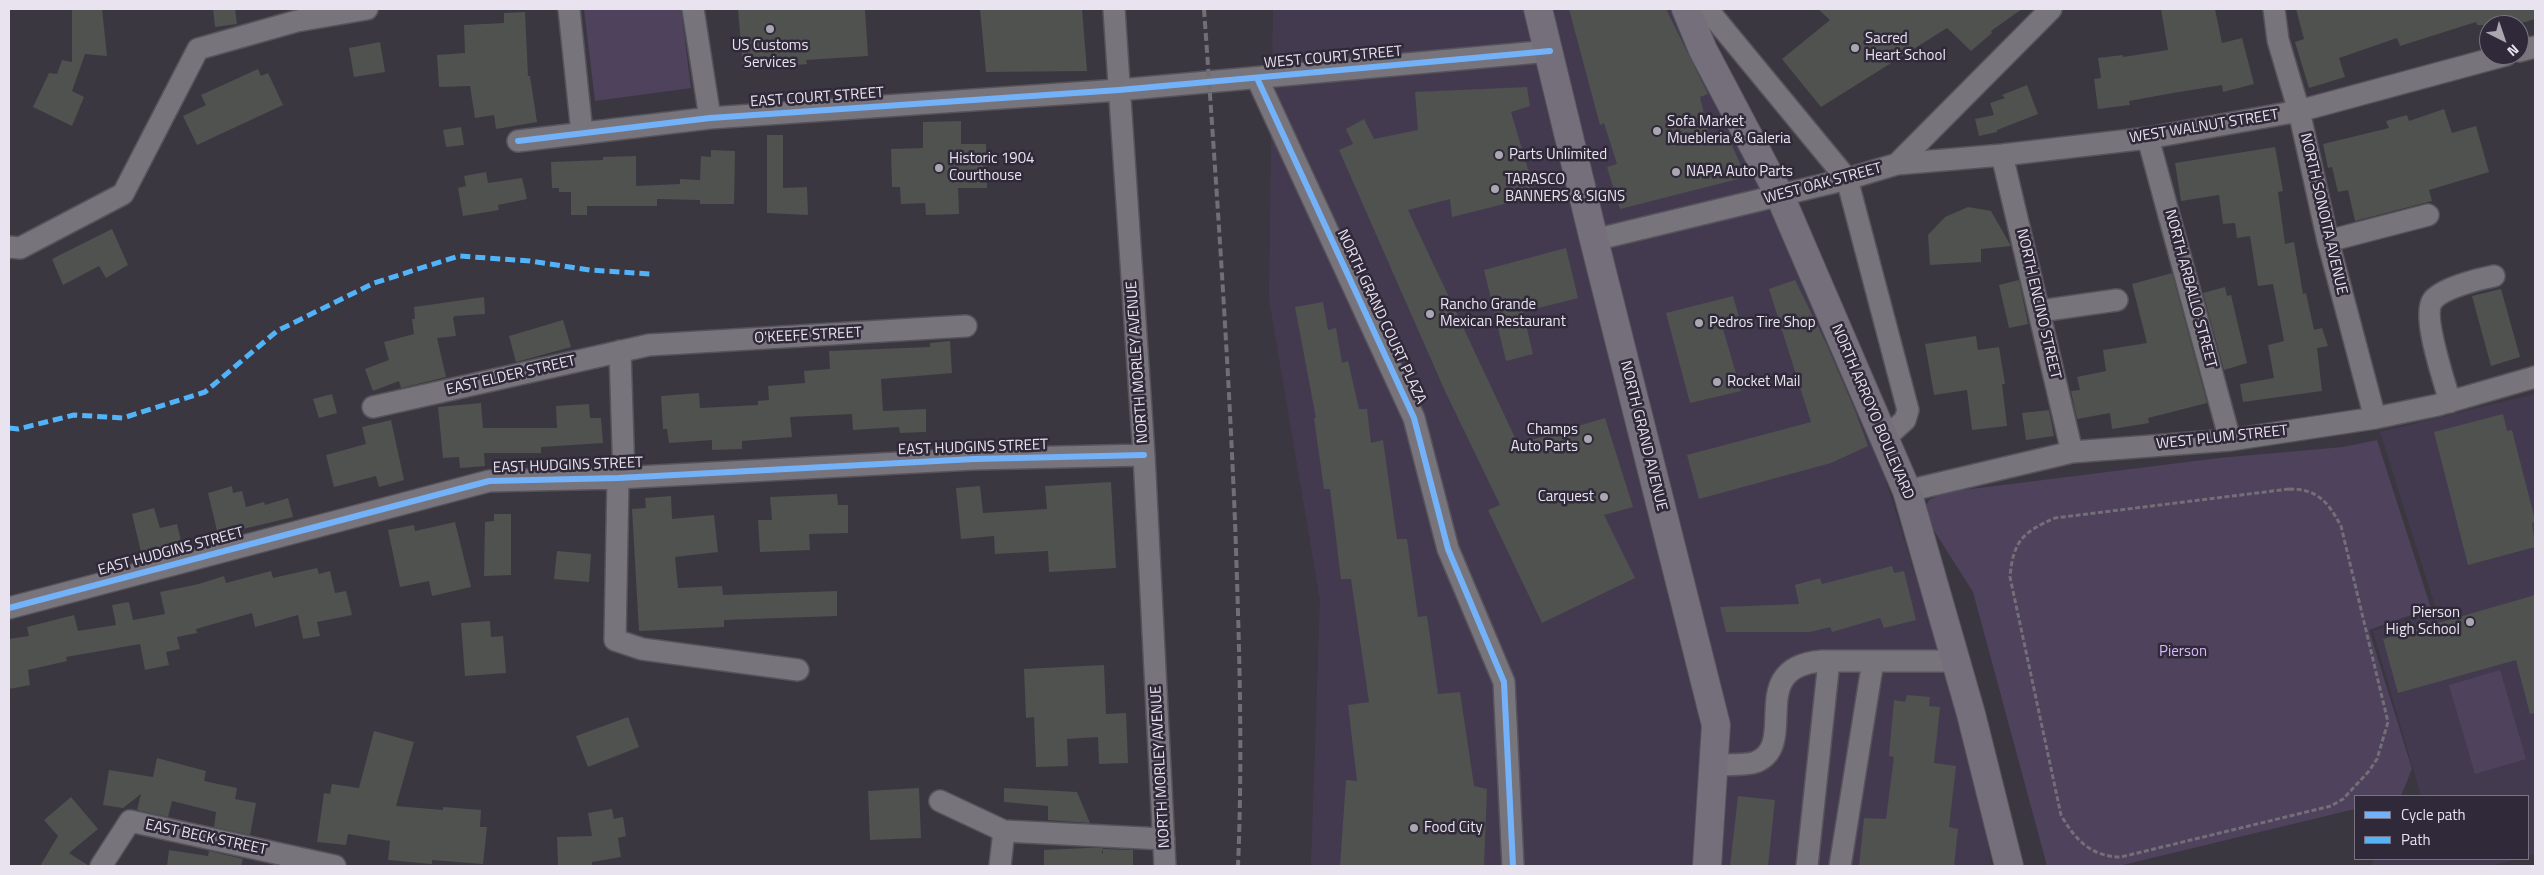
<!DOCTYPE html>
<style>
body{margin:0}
#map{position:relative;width:2544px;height:875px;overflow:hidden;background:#3b3740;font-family:"Titillium Web",sans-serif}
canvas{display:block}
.frame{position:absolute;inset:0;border:10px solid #e8e3ee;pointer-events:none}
.legend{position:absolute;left:2354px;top:795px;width:175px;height:65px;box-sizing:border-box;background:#302939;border:1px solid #7a7381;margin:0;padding:6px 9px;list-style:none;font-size:15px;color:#e8e3ee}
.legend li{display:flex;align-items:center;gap:10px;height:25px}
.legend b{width:25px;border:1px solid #7a7381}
.north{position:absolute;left:2479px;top:15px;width:50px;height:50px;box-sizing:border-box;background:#302939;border:1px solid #7a7381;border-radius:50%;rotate:139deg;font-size:14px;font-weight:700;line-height:20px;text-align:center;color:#e8e3ee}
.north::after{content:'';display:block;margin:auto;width:18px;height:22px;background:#aba7b1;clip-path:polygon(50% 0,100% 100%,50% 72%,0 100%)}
</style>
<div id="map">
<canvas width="2544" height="875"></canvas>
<div class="frame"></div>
<ul class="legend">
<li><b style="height:6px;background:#73b2f8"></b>Cycle path</li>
<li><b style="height:6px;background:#52b3f8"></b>Path</li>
</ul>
<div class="north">N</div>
</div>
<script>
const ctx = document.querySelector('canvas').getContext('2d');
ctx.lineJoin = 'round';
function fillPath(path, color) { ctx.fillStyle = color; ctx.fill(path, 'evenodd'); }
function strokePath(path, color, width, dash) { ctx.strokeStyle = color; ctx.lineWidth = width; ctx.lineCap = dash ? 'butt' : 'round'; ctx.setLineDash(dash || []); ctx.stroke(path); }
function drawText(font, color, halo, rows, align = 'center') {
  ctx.font = font + ' "Titillium Web",sans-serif'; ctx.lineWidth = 5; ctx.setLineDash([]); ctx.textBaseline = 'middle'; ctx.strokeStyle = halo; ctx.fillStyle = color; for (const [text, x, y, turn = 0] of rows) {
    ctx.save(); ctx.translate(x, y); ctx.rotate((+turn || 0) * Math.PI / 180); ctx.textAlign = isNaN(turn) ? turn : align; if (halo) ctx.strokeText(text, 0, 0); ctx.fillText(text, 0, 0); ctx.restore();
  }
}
fillPath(new Path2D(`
 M 1273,9 L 1676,9 L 1795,246 L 1870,430 L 1979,781 L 1991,866 L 1311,866 L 1320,600 L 1269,299 Z
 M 2535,394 L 2535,854 L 2528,856 L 2528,796 L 2421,796 L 2373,631 L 2437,612 L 2380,432 Z
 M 2372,859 L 2518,859 L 2490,866 L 2373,866 Z`), '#443a50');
fillPath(new Path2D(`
 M 584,9 L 681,9 L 691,88 L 595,101 Z
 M 2377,440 L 2431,608 L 2369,630 L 2412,769 L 2401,796 L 2355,796 L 2355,809 L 2119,866 L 2047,866 L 1973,592 L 1928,521 L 1924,509 L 1929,500 L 1947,492 L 2219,458 L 2343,447 Z
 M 2500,670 L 2526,759 L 2475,774 L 2449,685 Z`), '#4e425d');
fillPath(new Path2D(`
 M 72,9 L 102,9 L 107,56 L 85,54 L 72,91 L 84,97 L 72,126 L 33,107 L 49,73 L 57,74 L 62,60 L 72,62 Z
 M 213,9 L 235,9 L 237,24 L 215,27 Z
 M 738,9 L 865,9 L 868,56 L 806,60 L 807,64 L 743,70 Z
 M 980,9 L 1082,9 L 1087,71 L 986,72 Z
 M 1569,9 L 1666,9 L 1708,94 L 1700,97 L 1710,139 L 1727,134 L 1746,177 L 1620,209 L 1607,167 L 1617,164 L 1604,123 L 1600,125 Z
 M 1818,9 L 2022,9 L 1991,31 L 1992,33 L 1971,51 L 1947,28 L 1821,107 L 1782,59 L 1830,20 Z
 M 2161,9 L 2215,9 L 2222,43 L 2242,38 L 2254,84 L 2223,92 L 2222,85 L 2173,93 L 2129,101 L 2130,105 L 2098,109 L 2094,79 L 2101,78 L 2098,58 L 2123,55 L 2123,57 L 2168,50 Z
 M 2296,9 L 2535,9 L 2535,19 L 2515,25 L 2477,25 L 2476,22 L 2400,46 L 2397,38 L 2339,58 L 2345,77 L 2309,88 L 2295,42 L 2304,39 Z
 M 525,12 L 528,76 L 530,76 L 537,122 L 496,129 L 494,115 L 475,118 L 470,86 L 439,87 L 437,55 L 465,53 L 464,25 L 504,23 L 504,13 Z
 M 380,42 L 385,72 L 354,77 L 349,48 Z
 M 258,69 L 261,76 L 268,73 L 283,105 L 197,145 L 183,116 L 206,105 L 201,95 Z
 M 2027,85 L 2038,114 L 1997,130 L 1997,132 L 1979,136 L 1975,119 L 1994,115 L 1990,103 L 2005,98 L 2002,95 Z
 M 1527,87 L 1530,106 L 1511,112 L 1536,196 L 1452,217 L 1450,199 L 1408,210 L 1518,444 L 1605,418 L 1633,507 L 1604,515 L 1635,578 L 1542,623 L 1488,510 L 1500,505 L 1445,391 L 1339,150 L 1353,144 L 1346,129 L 1364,119 L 1374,139 L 1418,130 L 1415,92 Z
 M 2444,109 L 2452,133 L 2476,126 L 2489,172 L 2429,190 L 2432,201 L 2355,221 L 2348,190 L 2338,192 L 2332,167 L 2328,168 L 2323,144 L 2389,128 L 2386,121 L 2407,115 L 2409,121 Z
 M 961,121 L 961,144 L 986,144 L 987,188 L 958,188 L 959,214 L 926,215 L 925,203 L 901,204 L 900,187 L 892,187 L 891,149 L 923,148 L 923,122 Z
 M 461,127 L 464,145 L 446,147 L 443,130 Z
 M 767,135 L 783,135 L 783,188 L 807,187 L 808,215 L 767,213 Z
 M 2275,147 L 2283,191 L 2278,192 L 2285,244 L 2294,242 L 2303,294 L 2306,293 L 2314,330 L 2322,328 L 2328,346 L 2317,348 L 2322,391 L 2243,402 L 2240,384 L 2274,378 L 2268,345 L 2284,341 L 2273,284 L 2258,286 L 2250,236 L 2237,238 L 2235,223 L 2223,224 L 2219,195 L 2181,201 L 2175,163 Z
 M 711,150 L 735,151 L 734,204 L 700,204 L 700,200 L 657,199 L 657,206 L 587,206 L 587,215 L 571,215 L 571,192 L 559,192 L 559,188 L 552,188 L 551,162 L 603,160 L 603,157 L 636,156 L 636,186 L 680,184 L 680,179 L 700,180 L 701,156 L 711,157 Z
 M 486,172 L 488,183 L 522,178 L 527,199 L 498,205 L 499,210 L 463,216 L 458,188 L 466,186 L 464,176 Z
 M 1968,207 L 1991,211 L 2011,246 L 1981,249 L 1981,262 L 1930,265 L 1928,235 L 1945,217 Z
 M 112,229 L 128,265 L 106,278 L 99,266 L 63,285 L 52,259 Z
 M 1566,248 L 1578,298 L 1523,312 L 1533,354 L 1506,361 L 1484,270 Z
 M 2172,273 L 2207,403 L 2148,418 L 2149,423 L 2112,429 L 2110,413 L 2077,419 L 2071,391 L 2080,390 L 2077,377 L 2106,371 L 2103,350 L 2147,343 L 2132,284 Z
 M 1795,280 L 1826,343 L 1854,408 L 1868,446 L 1831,463 L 1699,499 L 1687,455 L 1811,422 L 1769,289 Z
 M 2019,280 L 2028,324 L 2009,328 L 1999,285 Z
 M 2225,287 L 2227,296 L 2231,295 L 2247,363 L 2224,370 L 2203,293 Z
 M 2501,289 L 2520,357 L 2491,366 L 2472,296 Z
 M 1733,296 L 1739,317 L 1721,322 L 1741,391 L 1690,403 L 1666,313 Z
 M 484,297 L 485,314 L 455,316 L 453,318 L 456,336 L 437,338 L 446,377 L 401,388 L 399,381 L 373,391 L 365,369 L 389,360 L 384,342 L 414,334 L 412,319 L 415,319 L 414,307 Z
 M 1323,302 L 1328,330 L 1336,328 L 1342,363 L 1348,361 L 1359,409 L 1367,409 L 1371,443 L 1383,440 L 1397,539 L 1407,539 L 1418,617 L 1427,616 L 1438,694 L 1460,692 L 1474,786 L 1487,789 L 1484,866 L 1340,866 L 1346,780 L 1357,781 L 1348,705 L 1369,702 L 1351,579 L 1341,579 L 1330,489 L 1324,489 L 1314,418 L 1316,418 L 1295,307 Z
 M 563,320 L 571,347 L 516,362 L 509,336 Z
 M 1976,336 L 1978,350 L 1999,347 L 2005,384 L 2002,384 L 2007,426 L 1972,430 L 1967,390 L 1934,395 L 1925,344 Z
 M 950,341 L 952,373 L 881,379 L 883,411 L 926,409 L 926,432 L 900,433 L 899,427 L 853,430 L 852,414 L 790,417 L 792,437 L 742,441 L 742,449 L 712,450 L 712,440 L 669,443 L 667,429 L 663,429 L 661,396 L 699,393 L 700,408 L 758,405 L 758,401 L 769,400 L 768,386 L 805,383 L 804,371 L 830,369 L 829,351 L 930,347 L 930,343 Z
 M 332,394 L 337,413 L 319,418 L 313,399 Z
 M 481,403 L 483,428 L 557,428 L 556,406 L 589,404 L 590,418 L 601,418 L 603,443 L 541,447 L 541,453 L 484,453 L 485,466 L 460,468 L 459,457 L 443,458 L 438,407 Z
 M 2049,410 L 2054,436 L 2026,440 L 2022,413 Z
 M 2503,414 L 2507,431 L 2512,430 L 2535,520 L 2535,522 L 2532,523 L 2535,547 L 2468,565 L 2434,432 Z
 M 391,420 L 404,480 L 379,487 L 376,476 L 334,487 L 326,455 L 366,444 L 362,427 Z
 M 1111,482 L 1116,568 L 1049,572 L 1048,551 L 995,554 L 994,536 L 961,539 L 956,488 L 980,486 L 983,513 L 1047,509 L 1045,486 Z
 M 232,486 L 233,493 L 242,491 L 246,507 L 264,502 L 265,505 L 288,498 L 293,517 L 218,535 L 208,493 Z
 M 837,494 L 838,505 L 848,505 L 848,533 L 809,534 L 810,550 L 760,552 L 758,520 L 772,520 L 770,497 Z
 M 671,496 L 672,519 L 714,515 L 718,552 L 675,557 L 678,588 L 722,586 L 723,595 L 837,591 L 837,616 L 724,620 L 724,627 L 639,631 L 632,509 L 646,508 L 645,498 Z
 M 154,508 L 160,528 L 177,524 L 182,545 L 142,556 L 132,514 Z
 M 494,514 L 511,514 L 511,575 L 484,576 L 485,522 L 494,521 Z
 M 455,522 L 471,587 L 432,596 L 429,581 L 400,587 L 388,530 L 414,525 L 415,531 Z
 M 557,551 L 591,554 L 589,582 L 554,579 Z
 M 1892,566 L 1894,573 L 1904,571 L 1916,620 L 1884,628 L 1880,618 L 1832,632 L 1830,627 L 1810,632 L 1726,632 L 1720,607 L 1799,604 L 1795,585 L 1820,578 L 1822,584 Z
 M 317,568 L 319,574 L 330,571 L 335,593 L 346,591 L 352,615 L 317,622 L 320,636 L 303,639 L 298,615 L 255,627 L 252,613 L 196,629 L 197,633 L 177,637 L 180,649 L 166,652 L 169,665 L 145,670 L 140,644 L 66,657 L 67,661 L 28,670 L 30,685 L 9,689 L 9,639 L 29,636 L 27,627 L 74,615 L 78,631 L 116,625 L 112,605 L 129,602 L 133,620 L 165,614 L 160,592 L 199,584 L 224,576 L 226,583 L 271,571 L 273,578 Z
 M 2535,595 L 2535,713 L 2530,714 L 2516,660 L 2398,693 L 2383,639 Z
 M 490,621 L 491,637 L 503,636 L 506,673 L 465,676 L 461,623 Z
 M 1104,665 L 1106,714 L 1126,713 L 1128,763 L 1099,764 L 1098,737 L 1082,738 L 1067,739 L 1068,766 L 1036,767 L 1034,717 L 1026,718 L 1024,669 Z
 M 1907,695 L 1930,697 L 1929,706 L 1940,707 L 1934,763 L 1956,766 L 1949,827 L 1958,829 L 1954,866 L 1859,866 L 1864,818 L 1886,819 L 1894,757 L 1889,756 L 1894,700 L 1905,702 Z
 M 628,717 L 639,747 L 588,767 L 576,736 Z
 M 374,731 L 414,742 L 396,806 L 443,810 L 443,807 L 481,810 L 480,827 L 487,827 L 483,864 L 432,860 L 432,864 L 388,860 L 390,841 L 348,834 L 346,845 L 317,842 L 324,793 L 330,794 L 332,784 L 359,788 Z
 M 157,758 L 206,771 L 204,781 L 237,788 L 235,799 L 256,803 L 250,835 L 214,827 L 216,812 L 172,801 L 168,817 L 137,810 L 141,794 L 123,808 L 103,805 L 109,770 L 153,777 Z
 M 919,788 L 921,838 L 870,840 L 868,791 Z
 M 1004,788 L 1077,792 L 1090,823 L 1048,820 L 1048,806 L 1004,802 Z
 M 1738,796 L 1775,800 L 1768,866 L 1730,866 Z
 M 71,797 L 98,829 L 69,853 L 89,866 L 40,866 L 58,836 L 44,820 Z
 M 612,809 L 614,819 L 623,817 L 626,836 L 618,838 L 621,857 L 592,862 L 592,866 L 558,866 L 557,837 L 592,836 L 588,813 Z
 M 1087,848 L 1103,848 L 1102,853 L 1103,854 L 1103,849 L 1133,850 L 1133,866 L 1044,866 L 1044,850 Z
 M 169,850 L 208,856 L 209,851 L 243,859 L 241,866 L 167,866 Z`), '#4f524f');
const minor = new Path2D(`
 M 569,9 L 582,133
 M 693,9 L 710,118
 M 1114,9 L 1144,455 L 1165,866
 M 1707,9 L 1847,179 L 1908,410 L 1905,420 L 1884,439
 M 2274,9 L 2278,40 L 2299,111 L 2328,241 L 2375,418
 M 2519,51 L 2535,47
 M 1257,78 L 1414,418 L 1448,549 L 1504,682 L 1513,866
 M 2148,138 L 2230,440
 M 518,141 L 710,118 L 1119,90 L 1550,51
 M 2002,155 L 2072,452
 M 1897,164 L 2002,155 L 2148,138 L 2299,111 L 2506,55
 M 1594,240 L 1847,179 L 1897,164 L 2051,9
 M 2328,241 L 2428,215
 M 9,247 L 20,248 L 123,194 L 198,49 L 297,21 L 367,9
 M 2040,311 L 2117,300
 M 620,351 L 624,477
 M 2450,402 C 2445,383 2421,315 2433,300 C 2443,288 2478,279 2494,276
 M 373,407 L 649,345 L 966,326
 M 618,478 L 615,640 L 642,649 L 798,670
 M 1907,491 L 2072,452 L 2230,440 L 2375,418 L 2438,405 L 2535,377
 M 9,608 L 489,481 L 618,478 L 974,459 L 1144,455
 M 1714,765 C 1726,764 1745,766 1756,762 C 1800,744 1744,667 1822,661 L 1955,661
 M 940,801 L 1004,831 L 1164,839
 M 101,866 L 130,821 L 335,866
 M 1000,866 L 1004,831
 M 1807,866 L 1829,661
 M 1840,866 L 1873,661`);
const major = new Path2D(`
 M 1538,9 L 1594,240 L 1716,725 L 1707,866
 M 1686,9 L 1703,50 L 1780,196 L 1907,491 L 1971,714 L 2009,866`);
strokePath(minor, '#56535b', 24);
strokePath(major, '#56535b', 30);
strokePath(new Path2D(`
 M 2289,489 C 2318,489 2328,502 2341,526 L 2388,722 L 2377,759 L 2369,771 L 2343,799 L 2331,806 L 2121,857 C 2092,857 2075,840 2061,815 L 2010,577 C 2013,541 2023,532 2055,518 Z`), '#726f76', 3, [5, 2.5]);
strokePath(minor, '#78747c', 21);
strokePath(major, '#756f7c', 28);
strokePath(new Path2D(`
 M 1204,9 C 1216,180 1228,350 1235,521 C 1239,636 1243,751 1238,866`), '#726e76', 4, [8, 4]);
strokePath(new Path2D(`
 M 9,428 L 18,429 L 74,415 L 123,418 L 205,392 L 277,331 L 374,283 L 459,256 L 530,261 L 590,270 L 650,274`), '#52b3f8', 5, [10, 5]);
strokePath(new Path2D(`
 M 1257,78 L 1414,418 L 1448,549 L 1504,682 L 1513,866
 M 518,141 L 710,118 L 1119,90 L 1550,51
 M 9,608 L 489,481 L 618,478 L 974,459 L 1144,455`), '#73b2f8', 6);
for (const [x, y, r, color] of [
 [770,29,5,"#aba7b1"],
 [1855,48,5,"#aba7b1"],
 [1657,131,5,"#aba7b1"],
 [1499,155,5,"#aba7b1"],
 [939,168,5,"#aba7b1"],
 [1676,172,5,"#aba7b1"],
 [1495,189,5,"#aba7b1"],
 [1430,314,5,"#aba7b1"],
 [1699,323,5,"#aba7b1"],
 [1717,382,5,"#aba7b1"],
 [1588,439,5,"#aba7b1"],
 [1604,497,5,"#aba7b1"],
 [2470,622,5,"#aba7b1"],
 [1414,828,5,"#aba7b1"]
]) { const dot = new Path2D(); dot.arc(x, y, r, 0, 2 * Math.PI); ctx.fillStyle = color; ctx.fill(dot); strokePath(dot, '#302939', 2); }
drawText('15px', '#e8e3ee', '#302939', [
 ["Sacred",1865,39],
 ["Heart School",1865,56],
 ["US Customs",770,46,"center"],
 ["Services",770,63,"center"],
 ["Sofa Market",1667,122],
 ["Muebleria & Galeria",1667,139],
 ["Parts Unlimited",1509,155],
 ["Historic 1904",949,159],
 ["Courthouse",949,176],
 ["NAPA Auto Parts",1686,172],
 ["TARASCO",1505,180],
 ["BANNERS & SIGNS",1505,197],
 ["Rancho Grande",1440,305],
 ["Mexican Restaurant",1440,322],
 ["Pedros Tire Shop",1709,323],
 ["Rocket Mail",1727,382],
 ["Champs",1578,430,"right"],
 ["Auto Parts",1578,447,"right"],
 ["Carquest",1594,497,"right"],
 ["Pierson",2460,613,"right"],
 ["High School",2460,630,"right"],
 ["Food City",1424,828]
], 'left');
drawText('15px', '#e8e3ee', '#302939', [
 ["WEST COURT STREET",1333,58,-5],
 ["EAST COURT STREET",817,98,-4],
 ["WEST WALNUT STREET",2204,127,-9],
 ["WEST OAK STREET",1823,184,-15],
 ["NORTH SONOITA AVENUE",2323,214,77],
 ["NORTH ARBALLO STREET",2190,289,75],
 ["NORTH ENCINO STREET",2038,304,77],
 ["NORTH GRAND COURT PLAZA",1381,317,65],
 ["O'KEEFE STREET",808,336,-3],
 ["NORTH MORLEY AVENUE",1138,362,-94],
 ["EAST ELDER STREET",511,376,-13],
 ["NORTH ARROYO BOULEVARD",1872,412,67],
 ["NORTH GRAND AVENUE",1643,436,76],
 ["WEST PLUM STREET",2222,438,-6],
 ["EAST HUDGINS STREET",973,448,-2],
 ["EAST HUDGINS STREET",568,466,-2],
 ["EAST HUDGINS STREET",171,552,-15],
 ["NORTH MORLEY AVENUE",1161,767,-93],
 ["EAST BECK STREET",206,838,12]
]);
drawText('15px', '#d6b9fa', '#302939', [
 ["Pierson",2183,652]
]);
</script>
